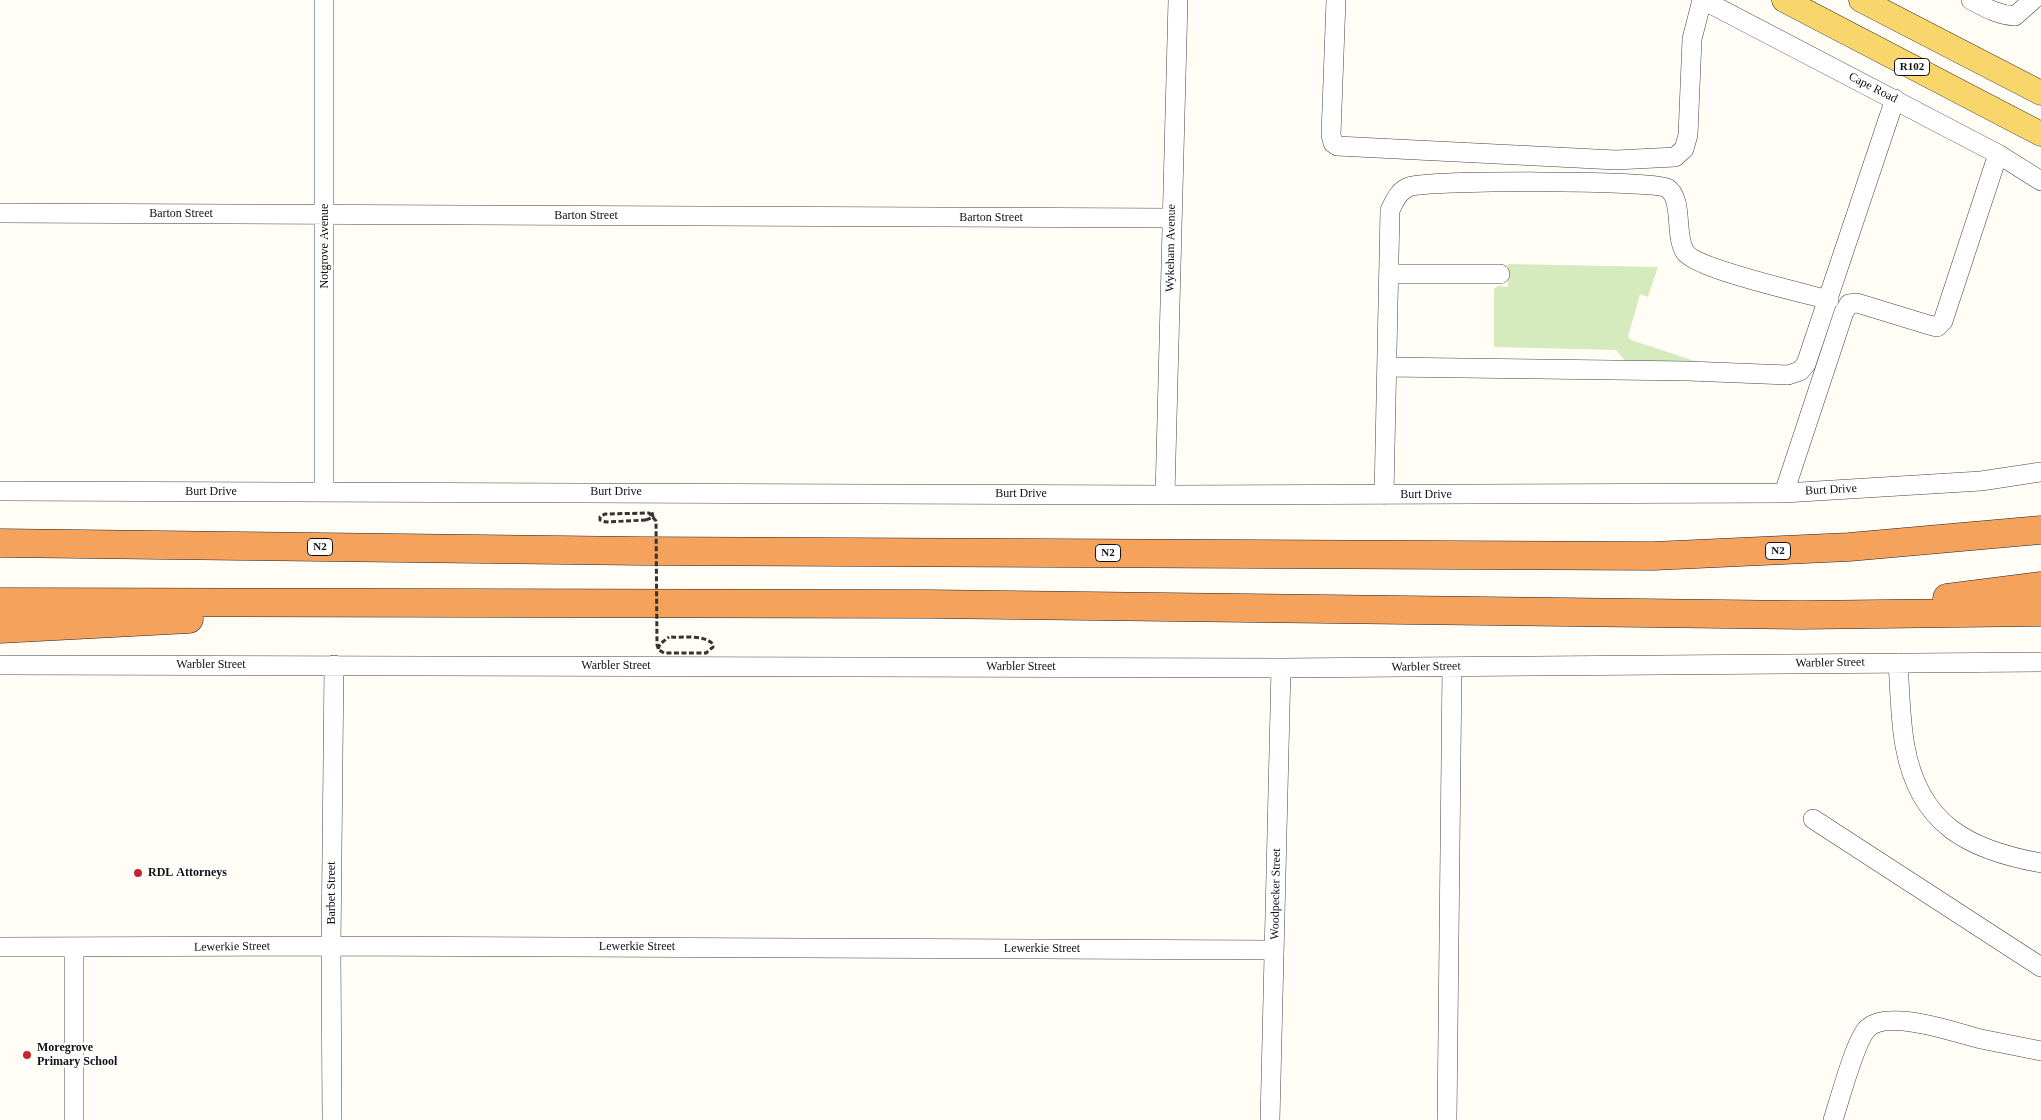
<!DOCTYPE html>
<style>
body{margin:0}
canvas{display:block;background:#fffdf5}
</style>
<canvas width="2041" height="1120"></canvas>
<script>
const ctx = document.querySelector('canvas').getContext('2d');
ctx.lineJoin = 'round';
function fillPath(path, color) { ctx.fillStyle = color; ctx.fill(path, 'evenodd'); }
function strokePath(path, color, width, dash) { ctx.strokeStyle = color; ctx.lineWidth = width; ctx.lineCap = dash ? 'butt' : 'round'; ctx.setLineDash(dash || []); ctx.stroke(path); }
function drawText(font, color, halo, rows, align = 'center') {
  ctx.font = font + ' "Times New Roman",serif'; ctx.lineWidth = 5; ctx.setLineDash([]); ctx.textBaseline = 'middle'; ctx.strokeStyle = halo; ctx.fillStyle = color; for (const [text, x, y, turn = 0] of rows) {
    ctx.save(); ctx.translate(x, y); ctx.rotate((+turn || 0) * Math.PI / 180); ctx.textAlign = isNaN(turn) ? turn : align; if (halo) ctx.strokeText(text, 0, 0); ctx.fillText(text, 0, 0); ctx.restore();
  }
}
fillPath(new Path2D(`
 M 1508,264 L 1658,267 L 1648,297 L 1640,294 L 1628,337 L 1631,340 L 1704,364 L 1625,361 L 1616,350 L 1494,347 L 1494,289 L 1498,286 L 1508,287 Z`), '#d5ebbd');
const minor = new Path2D(`
 M 324,0 L 324,492
 M 1336,0 L 1331,135 L 1333,143 L 1337,146 L 1616,160 L 1675,157 L 1684,149 L 1688,135 L 1692,39 L 1702,0
 M 1703,0 L 1998,154 L 2041,181
 M 1971,0 C 1986,8 1998,15 2015,16 L 2033,0
 M 0,213 L 1171,218
 M 1389,274 L 1500,274
 M 1387,367 L 1688,371 L 1788,375 L 1800,371 L 1806,364 L 1895,99
 M 0,491 L 1165,495 L 1784,493 L 1981,481 L 2041,472
 M 1784,493 L 1844,312 L 1849,304 L 1857,303 L 1929,325 L 1937,327 L 1943,321 L 1998,154
 M 1165,495 L 1178,0
 M 1384,495 L 1390,210 C 1395,201 1398,191 1409,187 C 1427,180 1653,180 1667,188 C 1684,199 1674,235 1685,252 C 1696,269 1804,293 1829,300
 M 1898,663 C 1900,690 1900,719 1905,746 C 1919,825 1969,850 2041,863
 M 0,665 L 1281,668 L 2041,662
 M 1813,819 L 2041,967
 M 0,947 L 331,946 L 1274,950
 M 74,1120 L 74,948
 M 332,1120 L 331,946 L 334,665
 M 1270,1120 L 1281,668
 M 1447,1120 L 1452,667
 M 1833,1120 C 1840,1099 1854,1045 1866,1030 C 1885,1007 1956,1033 1981,1039 C 2001,1043 2021,1047 2041,1051`);
const major = new Path2D(`
 M 1784,0 L 2041,134
 M 1861,0 L 2041,93`);
const highway = new Path2D(`
 M 0,543 L 640,551 L 1653,556 L 1849,547 L 2041,530
 M 1947,598 L 2041,586
 M 0,602 L 929,604 L 1801,615 L 2041,612
 M 0,629 L 189,619`);
strokePath(minor, '#444', 20);
strokePath(major, '#222', 25);
strokePath(highway, '#222', 29);
strokePath(new Path2D(`
 M 646,520 L 653,517 L 652,512
 M 658,649 L 660,644 L 669,637`), '#333', 3, [5, 2.5]);
strokePath(minor, '#fff', 19);
strokePath(major, '#f9d66b', 24);
strokePath(highway, '#f5a25d', 28);
strokePath(new Path2D(`
 M 646,520 L 606,522 L 600,520 L 600,517 L 605,514 L 649,513 L 656,521 L 657,645 L 659,650 L 664,653 L 706,653 L 713,647 L 713,644 C 703,634 682,638 669,637`), '#333', 3, [5, 2.5]);
for (const [x, y, r, color] of [
 [138,873,5,"#c4262e"],
 [27,1055,5,"#c4262e"]
]) { const dot = new Path2D(); dot.arc(x, y, r, 0, 2 * Math.PI); ctx.fillStyle = color; ctx.fill(dot); strokePath(dot, '#fff', 2); }
for (const [x, y, w] of [
 [1912,67,35],
 [320,547,25],
 [1778,551,25],
 [1108,553,25]
]) { const box = new Path2D(); box.roundRect(x - w / 2, y - 8.5, w, 17, 4); ctx.fillStyle = '#fff'; ctx.fill(box); strokePath(box, '#111', 1); }
drawText('bold 11px', '#111', null, [
 ["R102",1912,67],
 ["N2",320,547],
 ["N2",1778,551],
 ["N2",1108,553]
]);
drawText('12px', '#111', '#fff', [
 ["Cape Road",1873,88,27],
 ["Barton Street",181,214],
 ["Barton Street",586,216],
 ["Barton Street",991,218],
 ["Notgrove Avenue",325,246,-90],
 ["Wykeham Avenue",1171,248,-89],
 ["Burt Drive",1831,490,-3],
 ["Burt Drive",211,492],
 ["Burt Drive",616,492],
 ["Burt Drive",1021,494],
 ["Burt Drive",1426,495],
 ["Warbler Street",1830,663,-1],
 ["Warbler Street",211,665],
 ["Warbler Street",616,666],
 ["Warbler Street",1021,667],
 ["Warbler Street",1426,667,-1],
 ["Barbet Street",332,893,-90],
 ["Woodpecker Street",1276,894,-89],
 ["Lewerkie Street",232,947,-1],
 ["Lewerkie Street",637,947],
 ["Lewerkie Street",1042,949]
]);
drawText('bold 12px', '#111', '#fff', [
 ["RDL Attorneys",148,873],
 ["Moregrove",37,1048],
 ["Primary School",37,1062]
], 'left');
</script>
